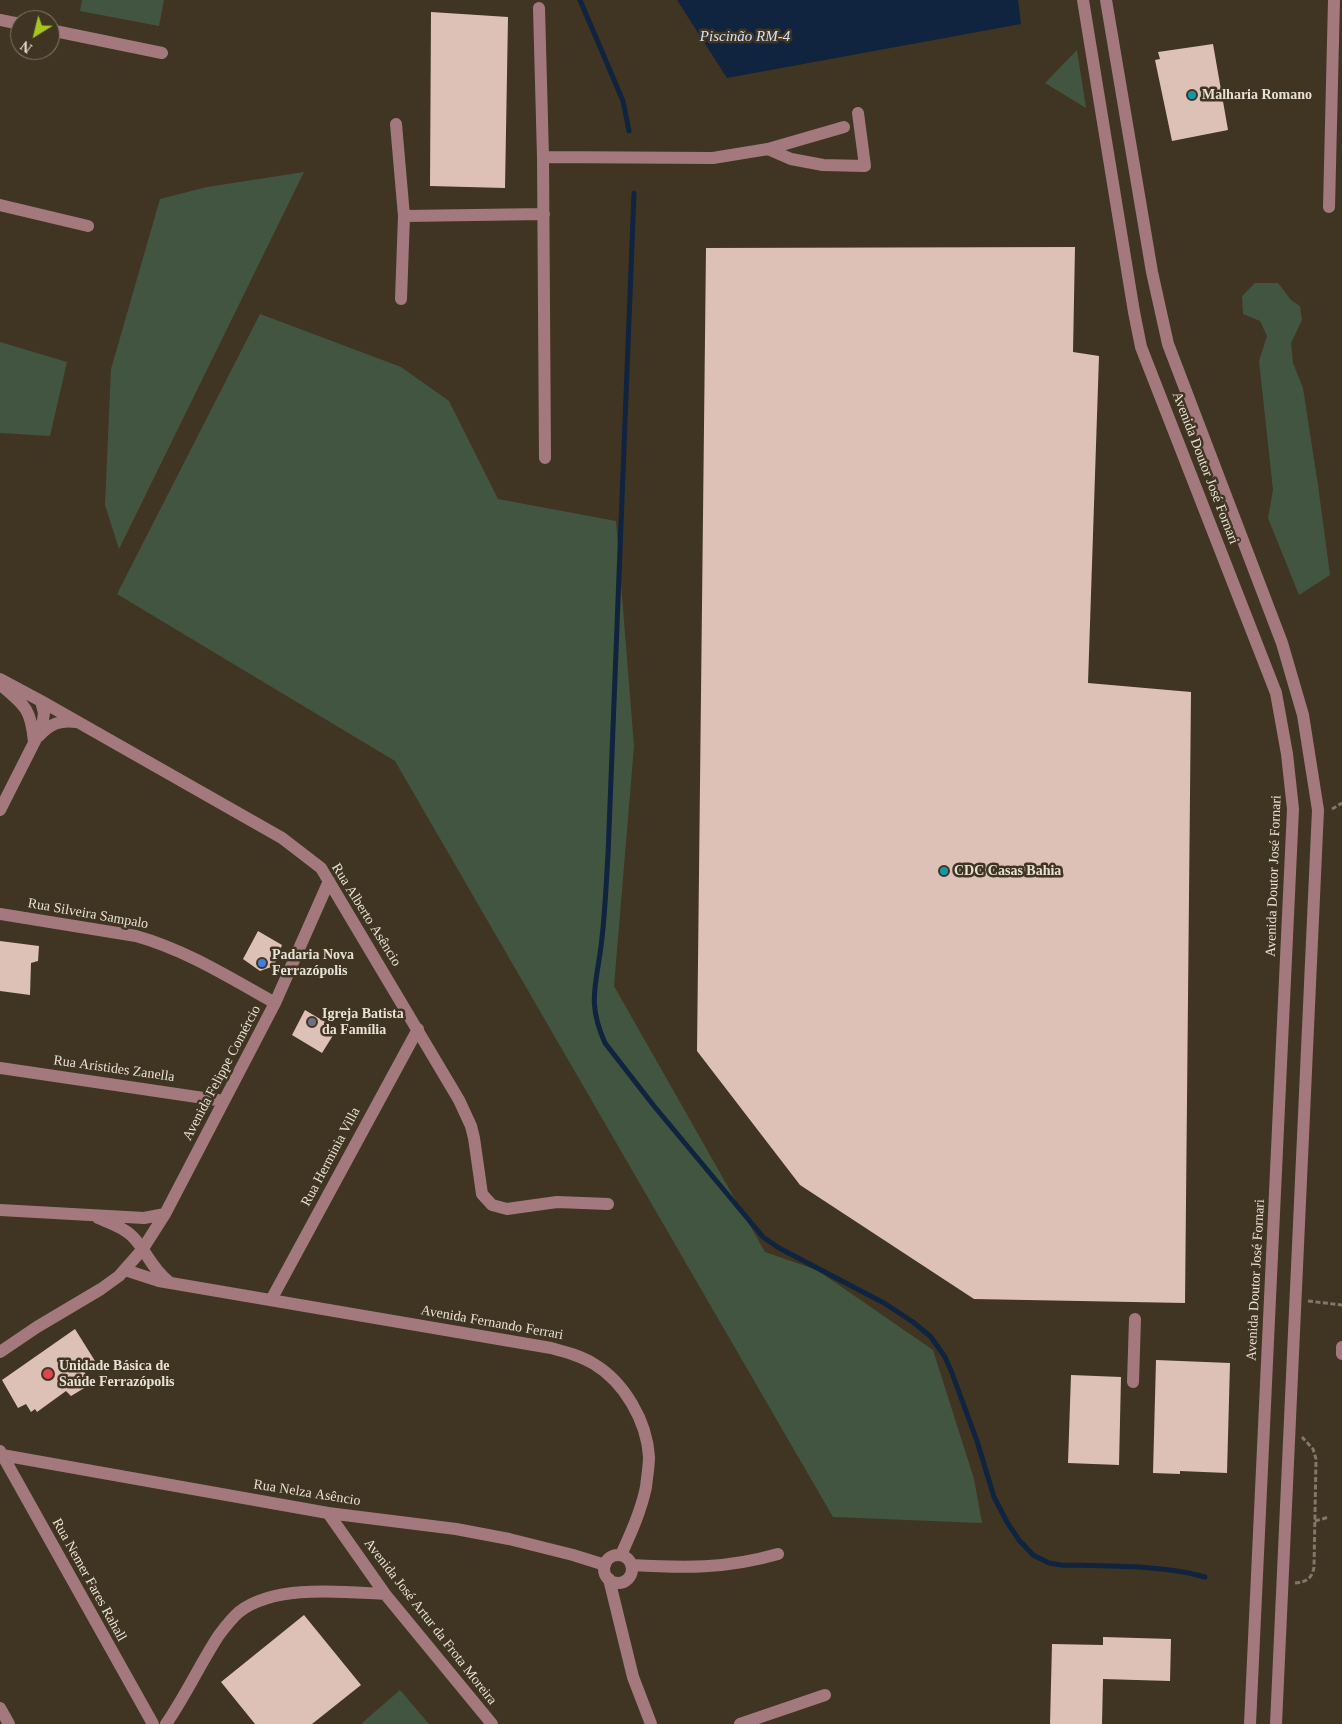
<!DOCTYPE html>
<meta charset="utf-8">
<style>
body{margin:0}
#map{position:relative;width:1342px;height:1724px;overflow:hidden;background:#403522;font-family:Georgia,serif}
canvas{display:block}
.north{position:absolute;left:10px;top:10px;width:50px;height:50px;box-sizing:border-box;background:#403522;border:1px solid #837a6a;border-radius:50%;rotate:216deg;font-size:14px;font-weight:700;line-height:20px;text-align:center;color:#e8e1d6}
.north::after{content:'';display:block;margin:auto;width:18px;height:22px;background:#a7c71e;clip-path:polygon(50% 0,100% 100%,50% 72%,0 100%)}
</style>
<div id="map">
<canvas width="1342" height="1724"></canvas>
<div class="north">N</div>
</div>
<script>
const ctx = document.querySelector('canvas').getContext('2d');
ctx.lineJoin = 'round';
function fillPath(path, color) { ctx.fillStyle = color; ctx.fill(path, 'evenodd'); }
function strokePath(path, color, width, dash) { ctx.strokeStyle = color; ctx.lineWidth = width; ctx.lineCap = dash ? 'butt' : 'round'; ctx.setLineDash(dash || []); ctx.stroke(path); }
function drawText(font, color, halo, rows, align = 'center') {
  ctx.font = font + ' Georgia,serif'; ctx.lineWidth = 5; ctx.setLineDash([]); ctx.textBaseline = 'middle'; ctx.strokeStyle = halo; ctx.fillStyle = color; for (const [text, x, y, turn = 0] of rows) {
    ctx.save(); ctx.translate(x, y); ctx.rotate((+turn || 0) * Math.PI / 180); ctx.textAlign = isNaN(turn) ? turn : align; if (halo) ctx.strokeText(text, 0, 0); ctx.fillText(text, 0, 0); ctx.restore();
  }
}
fillPath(new Path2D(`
 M 82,0 L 164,0 L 159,26 L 80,11 Z
 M 1077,50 L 1086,108 L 1045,83 Z
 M 304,172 L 119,549 L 105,505 L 111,369 L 160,199 L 207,187 Z
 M 1255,283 L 1278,283 L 1291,300 L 1300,306 L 1302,320 L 1291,343 L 1293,363 L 1303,388 L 1318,485 L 1330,575 L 1299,595 L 1268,518 L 1273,490 L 1259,361 L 1267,336 L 1260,321 L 1243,314 L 1242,296 Z
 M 260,314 L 401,367 L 449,401 L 498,499 L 616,521 L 634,746 L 614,986 L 765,1252 L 817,1270 L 933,1350 L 974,1479 L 982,1523 L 833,1517 L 395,761 L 117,594 Z
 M 0,342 L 67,362 L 50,436 L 0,433 Z
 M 400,1690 L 429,1724 L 363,1724 L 362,1723 Z`), '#425541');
fillPath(new Path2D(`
 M 677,0 L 1018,0 L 1021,24 L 727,78 Z`), '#10233f');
strokePath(new Path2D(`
 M 580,0 L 623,101 L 629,131
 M 634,193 L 608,855 C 606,885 605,916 601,946 C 596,987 587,1003 605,1043 L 654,1106 L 763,1237 L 779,1248 L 884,1303 L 913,1322 L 931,1337 L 945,1357 L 952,1373 L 977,1441 L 994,1497 L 1007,1522 L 1019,1540 L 1033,1555 L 1049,1563 L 1061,1565 C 1106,1566 1163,1565 1205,1577`), '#10233f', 5);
fillPath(new Path2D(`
 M 431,12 L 508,17 L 505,188 L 430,186 Z
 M 1213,44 L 1228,130 L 1172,141 L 1155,60 L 1160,59 L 1158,52 Z
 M 1075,247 L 1073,352 L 1099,356 L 1088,683 L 1191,692 L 1185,1303 L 974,1299 L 800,1185 L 697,1051 L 706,248 Z
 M 258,931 L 282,945 L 274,966 L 260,971 L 243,959 Z
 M 0,941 L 39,946 L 38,961 L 31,963 L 30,995 L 0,991 Z
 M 305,1010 L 337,1029 L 322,1053 L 292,1035 Z
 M 75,1329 L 95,1361 L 82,1367 L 91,1384 L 71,1396 L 66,1391 L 37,1412 L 35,1409 L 31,1412 L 26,1404 L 18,1408 L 2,1380 Z
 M 1156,1360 L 1230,1363 L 1227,1473 L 1180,1471 L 1180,1474 L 1153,1473 Z
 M 1071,1375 L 1121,1377 L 1119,1465 L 1068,1463 Z
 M 304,1615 L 361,1685 L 312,1724 L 255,1724 L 221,1682 Z
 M 1103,1637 L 1171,1639 L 1170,1681 L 1103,1679 L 1102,1724 L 1050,1724 L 1052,1644 L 1103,1645 Z`), '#ddc1b7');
strokePath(new Path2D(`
 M 1332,809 L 1342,803
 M 1308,1301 L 1342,1305
 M 1315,1521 L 1329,1517
 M 1295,1583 C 1306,1582 1312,1579 1314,1567 L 1316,1459 L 1313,1449 L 1302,1437`), '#817868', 3, [5, 2.5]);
strokePath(new Path2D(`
 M 1083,0 L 1134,312 L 1141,347 L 1276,693 L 1287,754 L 1293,809 L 1250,1724
 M 1106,0 L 1152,272 L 1168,344 L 1282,643 L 1303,715 L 1318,810 L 1276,1724
 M 539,8 L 543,157 L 545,458
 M 0,20 L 20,24
 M 50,30 L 162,53
 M 396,124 L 404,216 L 401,299
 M 768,149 L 791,159 L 823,165 L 865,166 L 858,113
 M 543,157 L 713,158 L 768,149 L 844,127
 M 0,205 L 88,226
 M 1329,207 L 1334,0
 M 404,216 L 544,214
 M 0,679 L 41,701 L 282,838 L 321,868 L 459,1100 L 471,1126 L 474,1138 L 482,1194 L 492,1205 L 507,1209 L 557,1202 L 608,1204
 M 2,686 C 26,706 31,710 34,742
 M 39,736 C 50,724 59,720 76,722
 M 0,810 L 42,727 L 44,713 L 41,701
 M 0,914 L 136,936 C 186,950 230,978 275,1003
 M 0,1068 L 224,1101
 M 0,1210 L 144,1218 L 165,1214
 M 98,1218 C 110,1223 123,1227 132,1236 C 147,1251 150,1267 169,1282
 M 125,1270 L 159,1281 L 551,1348 C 566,1352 581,1356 594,1364 C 624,1382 647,1421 649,1457 C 649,1466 647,1477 646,1487 C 641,1511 631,1533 621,1555
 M 271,1300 L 418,1029
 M 1342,1347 L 1342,1354
 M 0,1352 L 37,1327 L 101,1289 L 119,1276 L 142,1250 L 165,1214 L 275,1003 L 329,881
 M 1133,1382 L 1135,1319
 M 0,1451 L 153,1724
 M 2,1455 L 328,1513 L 456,1529 L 509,1539 L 573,1555 L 605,1565
 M 328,1513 L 385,1594 L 492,1724
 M604 1569a14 14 0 1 1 28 0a14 14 0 1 1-28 0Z
 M 631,1565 C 684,1568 726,1569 778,1554
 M 609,1579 L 633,1677 L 651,1724
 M 0,1708 L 9,1724
 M 166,1724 C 186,1695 200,1664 219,1635 C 225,1627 232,1618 239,1612 C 275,1584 343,1592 385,1594
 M 740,1724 L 825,1695`), '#a3797e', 12);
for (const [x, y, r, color] of [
 [1192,95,5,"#0f9aa8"],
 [944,871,5,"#0f9aa8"],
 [262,963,5,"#3f7fe0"],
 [312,1022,5,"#6b7280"],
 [48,1374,6,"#e0444e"]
]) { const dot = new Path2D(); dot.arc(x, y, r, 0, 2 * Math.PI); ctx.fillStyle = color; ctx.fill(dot); strokePath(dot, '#403522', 2); }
drawText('bold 14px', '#e8e1d6', '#403522', [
 ["Malharia Romano",1202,95],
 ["CDC Casas Bahia",954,871],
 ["Padaria Nova",272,955],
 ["Ferrazópolis",272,971],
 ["Igreja Batista",322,1014],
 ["da Família",322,1030],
 ["Unidade Básica de",59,1366],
 ["Saúde Ferrazópolis",59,1382]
], 'left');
drawText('14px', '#e8e1d6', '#403522', [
 ["Avenida Doutor José Fornari",1205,468,69],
 ["Avenida Doutor José Fornari",1274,876,-88],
 ["Rua Silveira Sampalo",88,914,10],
 ["Rua Alberto Asêncio",366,915,58],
 ["Rua Aristides Zanella",114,1069,8],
 ["Avenida Felippe Comércio",222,1073,-62],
 ["Rua Herminia Villa",331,1157,-62],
 ["Avenida Doutor José Fornari",1256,1280,-87],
 ["Avenida Fernando Ferrari",492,1323,10],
 ["Rua Nelza Asêncio",307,1493,9],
 ["Rua Nemer Fares Rahall",89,1580,61],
 ["Avenida José Artur da Frota Moreira",430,1622,52]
]);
drawText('italic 15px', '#d1e1f7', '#403522', [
 ["Piscinão RM-4",745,37]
]);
</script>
